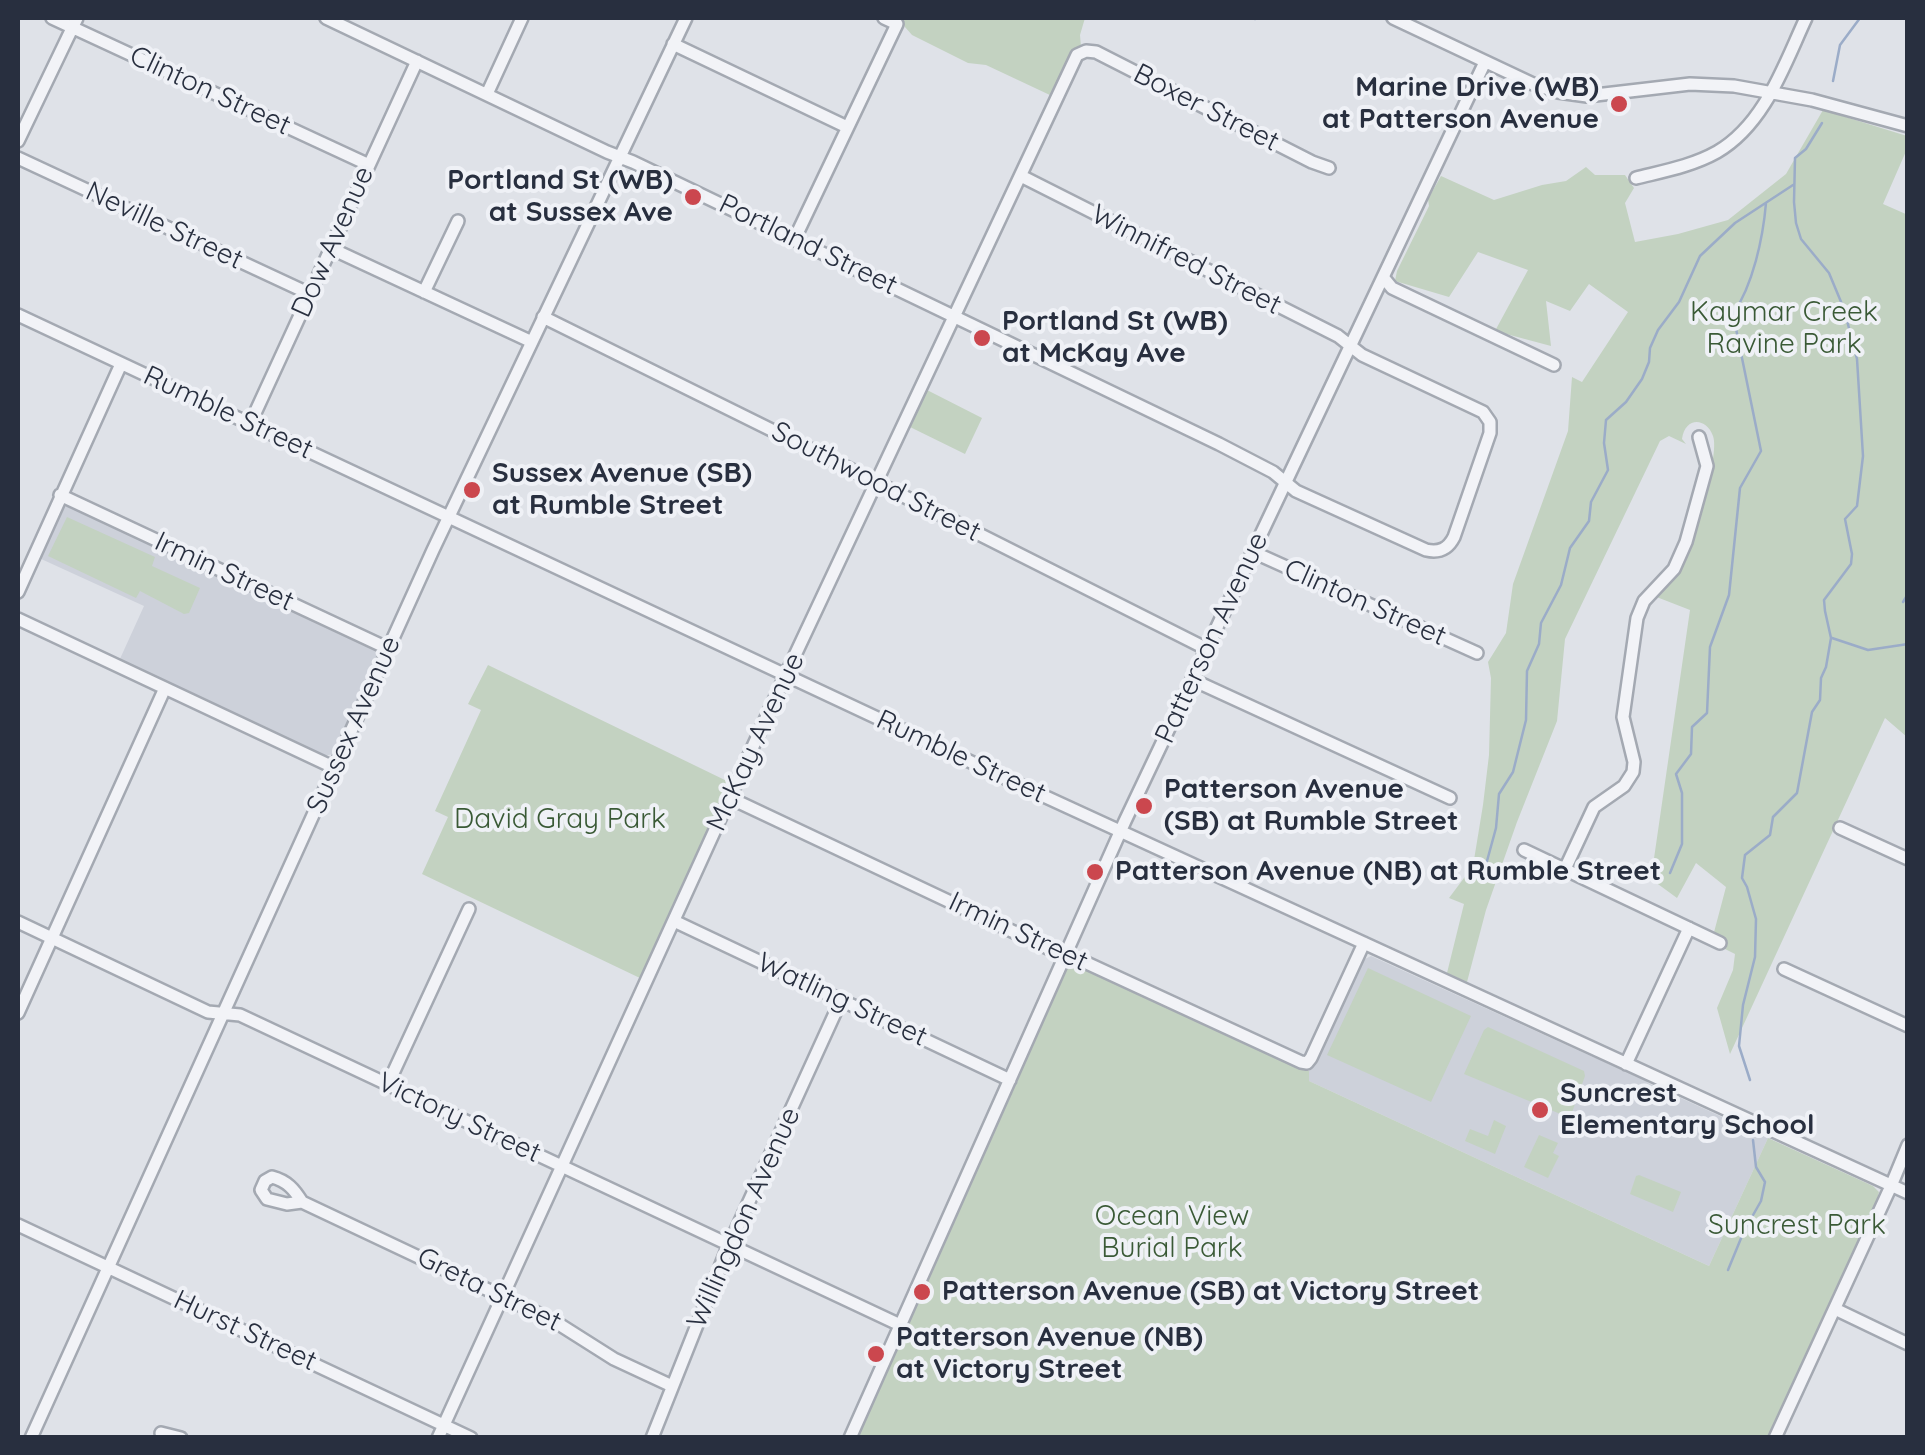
<!DOCTYPE html>
<style>
body{margin:0}
#map{position:relative;width:1925px;height:1455px;overflow:hidden;background:#dfe2e8;font-family:Quicksand,sans-serif}
canvas{display:block}
.frame{position:absolute;inset:0;border:20px solid #282f3f;pointer-events:none}
</style>
<div id="map">
<canvas width="1925" height="1455"></canvas>
<div class="frame"></div>
</div>
<script>
const ctx = document.querySelector('canvas').getContext('2d');
ctx.lineJoin = 'round';
function fillPath(path, color) { ctx.fillStyle = color; ctx.fill(path, 'evenodd'); }
function strokePath(path, color, width, dash) { ctx.strokeStyle = color; ctx.lineWidth = width; ctx.lineCap = dash ? 'butt' : 'round'; ctx.setLineDash(dash || []); ctx.stroke(path); }
function drawText(font, color, halo, rows, align = 'center') {
  ctx.font = font + ' Quicksand,sans-serif'; ctx.lineWidth = 8; ctx.setLineDash([]); ctx.textBaseline = 'middle'; ctx.strokeStyle = halo; ctx.fillStyle = color; for (const [text, x, y, turn = 0] of rows) {
    ctx.save(); ctx.translate(x, y); ctx.rotate((+turn || 0) * Math.PI / 180); ctx.textAlign = isNaN(turn) ? turn : align; if (halo) ctx.strokeText(text, 0, 0); ctx.fillText(text, 0, 0); ctx.restore();
  }
}
fillPath(new Path2D(`
 M 65,507 L 70,507 L 375,650 L 377,657 L 333,754 L 324,756 L 119,661 L 144,606 L 39,558 Z
 M 1371,956 L 1595,1058 L 1605,1059 L 1644,1077 L 1648,1083 L 1768,1138 L 1709,1266 L 1309,1081 L 1309,1071 L 1363,960 Z`), '#cdd1da');
fillPath(new Path2D(`
 M 897,18 L 1085,18 L 1080,35 L 1081,47 L 1052,96 L 986,65 L 968,63 L 912,35 Z
 M 1823,110 L 1907,136 L 1907,149 L 1883,204 L 1908,215 L 1907,737 L 1885,718 L 1730,1054 L 1717,1008 L 1733,970 L 1735,954 L 1723,948 L 1713,936 L 1726,887 L 1696,863 L 1677,898 L 1651,879 L 1690,610 L 1654,596 C 1664,585 1677,573 1684,559 C 1694,540 1720,454 1713,436 C 1706,417 1685,417 1682,439 L 1686,444 L 1669,436 L 1660,441 L 1565,639 L 1557,721 L 1517,822 L 1486,910 L 1467,982 L 1447,973 L 1464,904 L 1449,898 L 1473,866 L 1483,805 L 1489,755 L 1491,678 L 1488,662 L 1506,633 L 1513,584 L 1568,431 L 1572,377 L 1582,382 L 1628,312 L 1589,284 L 1570,311 L 1546,301 L 1551,346 L 1495,331 L 1528,270 L 1478,252 L 1449,297 L 1395,281 L 1397,271 L 1429,206 L 1428,199 L 1441,176 L 1494,200 L 1542,185 L 1566,181 L 1586,167 L 1595,175 L 1625,175 L 1634,188 L 1625,203 L 1635,242 L 1678,234 L 1728,220 L 1786,174 Z
 M 927,390 L 982,418 L 965,454 L 910,427 Z
 M 67,517 L 155,557 L 152,566 L 200,588 L 189,613 L 184,614 L 140,591 L 136,598 L 48,556 Z
 M 488,665 L 731,783 L 642,979 L 422,874 L 448,817 L 435,811 L 481,710 L 468,704 Z
 M 1072,964 L 1083,966 L 1309,1071 L 1309,1081 L 1709,1266 L 1768,1138 L 1873,1186 L 1879,1192 L 1873,1214 L 1770,1437 L 857,1438 L 1067,969 Z
 M 1368,968 L 1471,1016 L 1431,1102 L 1327,1055 Z
 M 1488,1027 L 1584,1071 L 1585,1076 L 1570,1118 L 1464,1074 L 1484,1030 Z
 M 1494,1120 L 1506,1126 L 1495,1154 L 1465,1141 L 1470,1129 L 1488,1136 Z
 M 1539,1135 L 1558,1143 L 1553,1153 L 1559,1156 L 1548,1178 L 1524,1167 Z
 M 1639,1175 L 1681,1192 L 1673,1212 L 1630,1194 L 1636,1176 Z`), '#c3d2c1');
strokePath(new Path2D(`
 M 1255,19 L 1256,18
 M 1833,81 L 1840,45 L 1860,18
 M 1903,602 L 1908,594
 M 1832,638 L 1868,650 L 1908,644
 M 1484,872 L 1496,828 L 1499,794 L 1513,772 L 1526,720 L 1527,671 L 1539,644 L 1541,623 L 1561,585 L 1570,548 L 1589,521 L 1591,502 L 1608,470 L 1604,443 L 1606,420 L 1626,402 L 1642,379 L 1649,362 L 1650,348 L 1658,330 L 1679,302 L 1700,256 L 1735,223 L 1793,185
 M 1670,873 L 1682,844 L 1682,793 L 1676,774 L 1691,754 L 1692,727 L 1707,713 L 1710,647 L 1729,595 L 1740,488 L 1761,451 L 1733,314 C 1753,285 1763,238 1766,203
 M 1750,1080 L 1739,1046 L 1743,1005 L 1755,957 L 1756,919 L 1747,887 L 1742,878 L 1745,855 L 1770,835 L 1773,817 L 1797,793 L 1812,712 L 1820,700 L 1821,678 L 1826,667 L 1831,638 L 1825,611 L 1824,600 L 1851,564 L 1852,554 L 1845,519 L 1857,506 L 1863,456 L 1857,359 L 1844,309 L 1829,273 L 1801,239 L 1796,223 L 1794,202 L 1795,158 L 1806,149 L 1822,123
 M 1728,1270 L 1744,1231 L 1761,1201 L 1765,1182 L 1756,1167 L 1753,1140`), '#9bacc8', 2.5);
const minor = new Path2D(`
 M 52,18 L 367,164
 M 326,18 L 607,152 L 633,162 L 1219,444 L 1273,472 L 1296,491 L 1426,550 C 1439,553 1448,549 1454,537 L 1490,433 L 1490,422 L 1483,412 L 1362,355 L 1338,336 L 1021,176
 M 1393,18 L 1533,84 L 1558,92 L 1587,96 L 1690,84 L 1734,86 L 1812,100 L 1908,126
 M 673,44 L 847,127
 M 487,94 L 522,18
 M 18,141 L 77,18
 M 18,158 L 310,294
 M 1636,178 C 1664,171 1692,166 1717,152 C 1765,124 1784,65 1806,18
 M 795,238 L 897,24 L 884,18
 M 330,248 L 532,342
 M 1383,277 L 1392,288 L 1554,365
 M 424,292 L 458,221
 M 18,315 L 1035,792 L 1908,1193
 M 543,317 L 816,452 L 1207,649
 M 250,424 L 417,61
 M 60,495 L 389,649
 M 1253,552 L 1477,653
 M 18,592 L 121,364
 M 18,619 L 335,768
 M 1193,680 L 1450,798
 M 730,798 L 1052,950 L 1078,959 L 1301,1062 L 1307,1063 L 1311,1058 L 1364,943
 M 1840,828 L 1908,859
 M 1524,850 L 1720,943
 M 1565,869 L 1594,807 L 1624,786 L 1633,772 L 1634,762 L 1623,717 L 1637,618 L 1644,601 L 1674,569 L 1686,542 L 1707,466 L 1699,437
 M 674,921 L 1010,1080
 M 18,922 L 208,1012 L 240,1015 L 898,1324
 M 1784,969 L 1908,1026
 M 18,1013 L 165,688
 M 1626,1064 L 1689,928
 M 388,1084 L 469,909
 M 302,1202 L 287,1204 L 267,1199 L 261,1190 L 265,1181 L 272,1177 C 287,1181 294,1189 302,1202 L 554,1321 L 614,1359 L 672,1386
 M 18,1225 L 471,1438
 M 1835,1309 L 1908,1344
 M 161,1433 L 181,1438
 M 31,1438 L 433,550 L 686,18
 M 438,1438 L 781,685 L 1077,55 L 1086,51 L 1096,52 L 1312,162 L 1329,168
 M 652,1438 L 726,1252 L 841,1000
 M 850,1438 L 1125,821 L 1485,62
 M 1775,1438 L 1891,1186 L 1908,1145`);
strokePath(minor, '#a4a9b2', 16);
strokePath(minor, '#f2f3f7', 11);
for (const [x, y, r, color] of [
 [1619,104,10,"#cb474e"],
 [693,197,10,"#cb474e"],
 [982,338,10,"#cb474e"],
 [472,490,10,"#cb474e"],
 [1144,806,10,"#cb474e"],
 [1095,872,10,"#cb474e"],
 [1540,1110,10,"#cb474e"],
 [922,1292,10,"#cb474e"],
 [876,1354,10,"#cb474e"]
]) { const dot = new Path2D(); dot.arc(x, y, r, 0, 2 * Math.PI); ctx.fillStyle = color; ctx.fill(dot); strokePath(dot, '#eff1f6', 4); }
drawText('bold 28px', '#282f3f', '#eff1f6', [
 ["Marine Drive (WB)",1599,88,"right"],
 ["at Patterson Avenue",1599,120,"right"],
 ["Portland St (WB)",673,181,"right"],
 ["at Sussex Ave",673,213,"right"],
 ["Portland St (WB)",1002,322],
 ["at McKay Ave",1002,354],
 ["Sussex Avenue (SB)",492,474],
 ["at Rumble Street",492,506],
 ["Patterson Avenue",1164,790],
 ["(SB) at Rumble Street",1164,822],
 ["Patterson Avenue (NB) at Rumble Street",1115,872],
 ["Suncrest",1560,1094],
 ["Elementary School",1560,1126],
 ["Patterson Avenue (SB) at Victory Street",942,1292],
 ["Patterson Avenue (NB)",896,1338],
 ["at Victory Street",896,1370]
], 'left');
drawText('28px', '#282f3f', '#eff1f6', [
 ["Clinton Street",210,91,25],
 ["Boxer Street",1206,108,27],
 ["Neville Street",164,226,25],
 ["Dow Avenue",333,242,-66],
 ["Portland Street",808,245,26],
 ["Winnifred Street",1186,260,27],
 ["Rumble Street",228,413,25],
 ["Southwood Street",876,482,27],
 ["Irmin Street",224,572,25],
 ["Clinton Street",1365,603,24],
 ["Patterson Avenue",1212,638,-65],
 ["Sussex Avenue",354,725,-66],
 ["McKay Avenue",756,742,-65],
 ["Rumble Street",961,757,25],
 ["Irmin Street",1018,932,25],
 ["Watling Street",842,1000,25],
 ["Victory Street",459,1118,25],
 ["Willingdon Avenue",744,1218,-66],
 ["Greta Street",489,1290,26],
 ["Hurst Street",245,1331,25]
]);
drawText('28px', '#3a5a36', '#eff1f6', [
 ["Kaymar Creek",1784,313],
 ["Ravine Park",1784,345],
 ["David Gray Park",560,820],
 ["Ocean View",1172,1217],
 ["Burial Park",1172,1249],
 ["Suncrest Park",1797,1226]
]);
</script>
